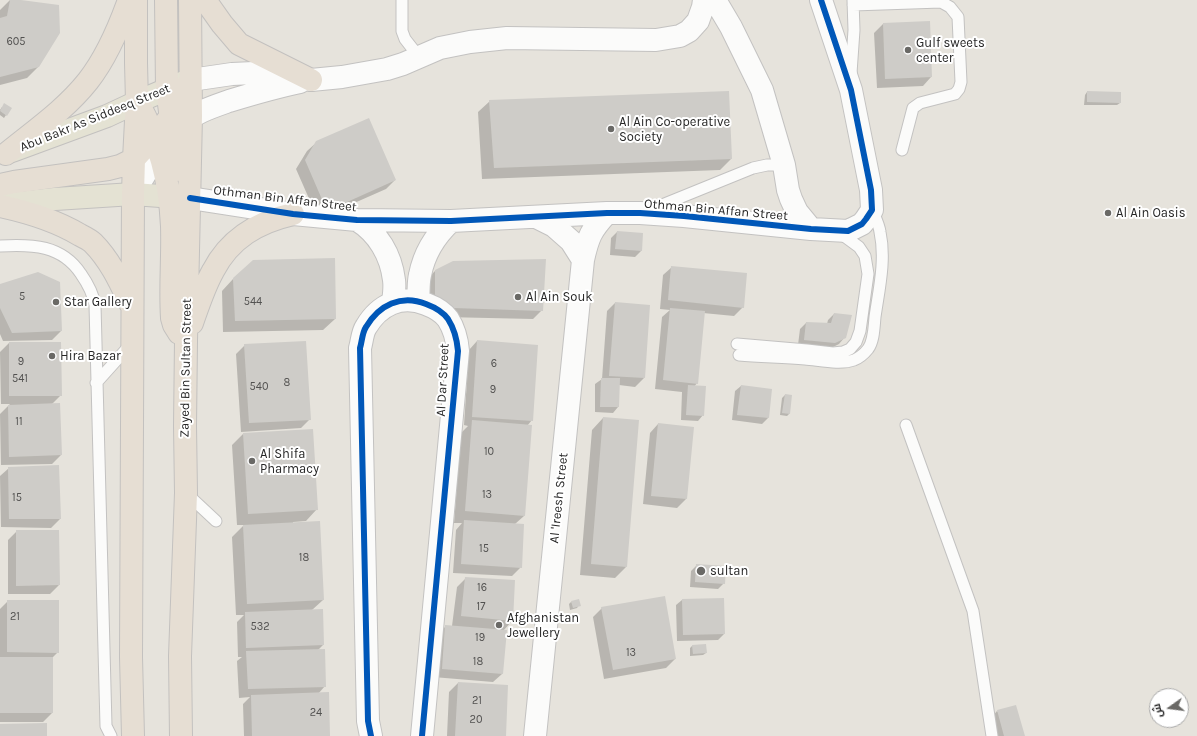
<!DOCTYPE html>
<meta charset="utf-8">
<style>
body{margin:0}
#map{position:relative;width:1197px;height:736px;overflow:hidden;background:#e6e3dc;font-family:Karla,Cairo,sans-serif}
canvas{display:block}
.north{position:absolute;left:1149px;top:688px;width:40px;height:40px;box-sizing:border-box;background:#fff;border:1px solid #a9a9a9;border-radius:50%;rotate:256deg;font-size:11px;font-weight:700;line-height:16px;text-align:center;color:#272727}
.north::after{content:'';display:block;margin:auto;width:14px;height:18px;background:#6a6966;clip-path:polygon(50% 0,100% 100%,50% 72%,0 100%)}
</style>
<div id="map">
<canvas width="1197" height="736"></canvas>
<div class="north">ش</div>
</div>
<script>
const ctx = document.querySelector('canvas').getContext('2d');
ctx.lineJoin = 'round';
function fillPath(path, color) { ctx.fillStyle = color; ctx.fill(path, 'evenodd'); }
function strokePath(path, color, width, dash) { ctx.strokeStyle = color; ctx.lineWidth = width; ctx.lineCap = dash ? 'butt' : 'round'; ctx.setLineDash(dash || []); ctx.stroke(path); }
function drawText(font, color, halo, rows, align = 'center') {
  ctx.font = font + ' Karla,sans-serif'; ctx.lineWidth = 4; ctx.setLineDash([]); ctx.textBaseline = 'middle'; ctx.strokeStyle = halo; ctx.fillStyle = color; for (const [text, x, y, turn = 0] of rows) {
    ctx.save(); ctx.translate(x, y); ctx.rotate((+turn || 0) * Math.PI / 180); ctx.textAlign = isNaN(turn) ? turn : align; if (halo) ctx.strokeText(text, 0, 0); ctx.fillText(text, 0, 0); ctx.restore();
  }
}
fillPath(new Path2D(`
 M 10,0 L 13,0 L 39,66 L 27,78 L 0,85 L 0,10 Z
 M 929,22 L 931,77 L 923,86 L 877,88 L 874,33 L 883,24 Z
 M 1087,92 L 1120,103 L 1117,105 L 1084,105 L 1085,95 Z
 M 490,101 L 731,159 L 720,170 L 482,179 L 478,112 Z
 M 2,107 L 6,115 L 4,118 L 0,115 L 0,110 Z
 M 317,142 L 395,180 L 386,189 L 318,219 L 296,169 L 307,151 Z
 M 617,232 L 642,234 L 641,251 L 635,257 L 610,255 L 611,238 Z
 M 672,267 L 743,307 L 734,316 L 703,313 L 697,383 L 694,387 L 703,415 L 698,421 L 681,420 L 682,392 L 655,389 L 662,317 L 670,310 L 660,309 L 663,275 Z
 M 435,271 L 542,310 L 533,319 L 444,317 L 427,304 L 426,280 Z
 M 233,279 L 335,319 L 323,330 L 223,332 L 222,291 Z
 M 0,285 L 61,331 L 52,340 L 3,341 L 0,334 Z
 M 615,303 L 644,378 L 635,387 L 619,385 L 618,407 L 613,413 L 595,412 L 595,384 L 602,379 L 607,311 Z
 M 834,314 L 845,337 L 839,344 L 829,349 L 798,345 L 800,329 L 806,323 L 827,324 L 828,320 Z
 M 477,341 L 532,420 L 527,426 L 530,426 L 524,516 L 515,524 L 521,567 L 512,576 L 453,573 L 456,530 L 462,523 L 454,523 L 461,433 L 468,426 L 464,425 L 469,350 Z
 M 9,343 L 61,395 L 51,405 L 61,455 L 52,464 L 1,465 L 0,414 L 10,404 L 1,404 L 0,352 Z
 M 245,345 L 310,419 L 301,428 L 241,432 L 236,354 Z
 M 741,386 L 771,390 L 768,418 L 762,424 L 732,420 L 735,391 Z
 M 785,395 L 790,413 L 787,416 L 780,415 L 782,398 Z
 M 603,418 L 626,567 L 615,578 L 580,575 L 592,430 Z
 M 658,424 L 693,428 L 686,499 L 677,508 L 643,504 L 650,433 Z
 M 243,434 L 317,509 L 306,521 L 293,522 L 293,524 L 323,600 L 312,610 L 323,645 L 318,650 L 325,686 L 318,694 L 329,736 L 244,736 L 243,704 L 250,697 L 239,698 L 237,661 L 242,657 L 238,657 L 237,622 L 244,615 L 236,615 L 232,537 L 244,525 L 237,525 L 232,445 Z
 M 58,466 L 60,519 L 51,528 L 1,527 L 0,476 L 9,468 Z
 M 17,531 L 59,585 L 50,594 L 8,594 L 8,540 Z
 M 696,566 L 724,583 L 718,589 L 690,587 L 691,571 Z
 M 466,578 L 514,581 L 512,621 L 503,631 L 502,674 L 493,682 L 433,677 L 437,635 L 446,626 L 452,626 L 457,587 Z
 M 723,599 L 724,634 L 718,640 L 677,641 L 676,605 L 682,600 Z
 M 8,601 L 58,652 L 52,658 L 52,713 L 43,722 L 0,722 L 0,609 Z
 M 571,602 L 579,605 L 577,608 L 570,610 L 569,604 Z
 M 602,608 L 675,659 L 666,668 L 604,679 L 593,617 Z
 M 693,645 L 706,653 L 703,655 L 690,656 L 690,648 Z
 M 458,683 L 505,736 L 447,736 L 449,692 Z
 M 997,711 L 1024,736 L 997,736 L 992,717 Z`), '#0003');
fillPath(new Path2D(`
 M 10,0 L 21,0 L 59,5 L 60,33 L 39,67 L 0,77 L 0,18 L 7,16 Z
 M 930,21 L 932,77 L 885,79 L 883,23 Z
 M 729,91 L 732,159 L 494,168 L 489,100 Z
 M 1087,91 L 1121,92 L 1121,103 L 1087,102 Z
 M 4,103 L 12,108 L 7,116 L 0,111 Z
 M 369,118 L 396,180 L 327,211 L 305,160 L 316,141 Z
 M 617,231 L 643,233 L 642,251 L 615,249 Z
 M 335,258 L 336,319 L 235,321 L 233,278 L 253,260 Z
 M 546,259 L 543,311 L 454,308 L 435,295 L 435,270 L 453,261 Z
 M 671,266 L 747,273 L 744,308 L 668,300 Z
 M 38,272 L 60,282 L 62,331 L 12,333 L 0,308 L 0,284 Z
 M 615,302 L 650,305 L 645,378 L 609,376 Z
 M 670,308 L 705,311 L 698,384 L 663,380 Z
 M 834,313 L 852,315 L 846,338 L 835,343 L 804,340 L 806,322 L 831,323 Z
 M 477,340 L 538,345 L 533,421 L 472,417 Z
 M 306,341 L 311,420 L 249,423 L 244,344 Z
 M 9,342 L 61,342 L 62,396 L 9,396 Z
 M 601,378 L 620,378 L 619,407 L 600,407 Z
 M 688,385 L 706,386 L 704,416 L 686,415 Z
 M 741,385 L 772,389 L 769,418 L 737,415 Z
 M 785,394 L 792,395 L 790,414 L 782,413 Z
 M 60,403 L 62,455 L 9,457 L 8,405 Z
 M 603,417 L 639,420 L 627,567 L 591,564 Z
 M 472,420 L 532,425 L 525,516 L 465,511 Z
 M 658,423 L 694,427 L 687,499 L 651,496 Z
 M 313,429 L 318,510 L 248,514 L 243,433 Z
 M 59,465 L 61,519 L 9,519 L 8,467 Z
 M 464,520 L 524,524 L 522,568 L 461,564 Z
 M 320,521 L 324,600 L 247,604 L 243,525 Z
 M 16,530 L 59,530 L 60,585 L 16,586 Z
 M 696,564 L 726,566 L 725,584 L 695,582 Z
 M 465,577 L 515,580 L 513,621 L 461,616 Z
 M 665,596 L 676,659 L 613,670 L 601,607 Z
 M 724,598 L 725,634 L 683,635 L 682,599 Z
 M 579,599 L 581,606 L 573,608 L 571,601 Z
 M 7,600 L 59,600 L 59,653 L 7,652 Z
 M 323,609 L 324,645 L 246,648 L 245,612 Z
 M 445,625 L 507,630 L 503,674 L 442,669 Z
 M 706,644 L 707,653 L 693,654 L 692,645 Z
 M 325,649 L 326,687 L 248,689 L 246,651 Z
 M 0,657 L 53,657 L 53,713 L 0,713 Z
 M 458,682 L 508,685 L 506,736 L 455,736 Z
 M 329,692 L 330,736 L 252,736 L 251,695 Z
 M 1016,705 L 1025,736 L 1004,736 L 997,710 Z
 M 47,723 L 47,736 L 0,736 L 0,724 Z`), '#ceccc8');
const lane = new Path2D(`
 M 402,0 L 402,31 L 405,39 L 419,57
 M 853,5 L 941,2 L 950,7 L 958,17 L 961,82 L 959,89 L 955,94 L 920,103 L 913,108 L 902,150
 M 851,73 L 854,30 L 853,0
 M 652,209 L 753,168 L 767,165 L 784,165
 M 0,246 C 32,244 62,245 81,274 C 88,284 93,293 95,305 L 106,726 L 111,736
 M 737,344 L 807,350 L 833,353 L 843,352 L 850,349 L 856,342 L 860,331 L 868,274 L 865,256 L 859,247 L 840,233
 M 739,355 C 761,357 783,357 805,359 C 819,360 840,365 854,360 C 859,358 864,354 868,349 C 874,341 874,327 875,317 C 879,289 886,260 880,232 C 879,224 875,217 872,210
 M 96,383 L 131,344
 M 906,425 L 973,611 L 992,736
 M 186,493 L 216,521`);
const street = new Path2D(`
 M 715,0 L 731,27 L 762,90 L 784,165 L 788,190 L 791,199 L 797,212 L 811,229
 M 191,80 L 232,74 L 254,73 L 276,74 L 311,80 L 342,77 L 387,69 L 403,64 L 440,48 L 470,42 L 507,38 L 656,40 L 680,36 L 689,31 L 698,21 L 703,7 L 704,0
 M 133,194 C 147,172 161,144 180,126 C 193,113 212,107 229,101 C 252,94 276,87 300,82
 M 190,198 L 293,214 L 357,220 L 451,221 L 607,213 L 640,213 L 684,216 L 811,229 L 848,231 L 862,224 L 866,219 L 872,210 L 871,190 L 851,90 L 821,0
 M 536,217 L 554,226 L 571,241 L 583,260
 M 357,220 C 378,233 391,255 394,280 C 395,287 394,295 393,302
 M 418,301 C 419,292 418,283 420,275 C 424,254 436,235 451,221
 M 371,736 L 368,721 L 360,348 C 362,342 362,333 366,327 C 379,305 401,294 426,304 C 434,307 443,312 448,319 C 455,330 457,339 458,351 L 422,736
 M 535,736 L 583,260 C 588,237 591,230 607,213`);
const primary = new Path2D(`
 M 12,151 L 107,116 L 137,102 L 184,82
 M 0,205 L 55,199 L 133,194 L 188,198`);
const highway = new Path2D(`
 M 166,0 L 167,89 L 173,134 L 183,171
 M 205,0 L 222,24 L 239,44 L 311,80
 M 138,103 C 159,140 170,183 172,226 C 173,257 170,287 172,318 L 174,325 L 179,333
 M 6,154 C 34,131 65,110 88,81 C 106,58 119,28 129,0
 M 0,185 L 14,182 L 108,169 L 120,166 L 134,159 L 154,137 L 170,117 L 189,82
 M 0,206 C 28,212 55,220 80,235 C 84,237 90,240 93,243 C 110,260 120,282 130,303
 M 192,323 C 198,306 204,287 213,271 C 230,238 258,222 293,214
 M 133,736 L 131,657 L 133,194 L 134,159 L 137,102 L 136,63 L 136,0
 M 181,736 L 180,656 L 186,493 L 185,426 L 186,341 L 191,116 L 190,0`);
strokePath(lane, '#c3c2c1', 13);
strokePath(street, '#c3c2c1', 24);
strokePath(primary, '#c3c1bf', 24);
strokePath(highway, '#c3c1bf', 24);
strokePath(lane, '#fbfbfa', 11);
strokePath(street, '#fbfbfa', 22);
strokePath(primary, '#e4e2d3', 22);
strokePath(highway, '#e6ded3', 22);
strokePath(new Path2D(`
 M 190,198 L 293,214 L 357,220 L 451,221 L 607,213 L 640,213 L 684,216 L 811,229 L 848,231 L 862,224 L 866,219 L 872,210 L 871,190 L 851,90 L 821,0
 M 371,736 L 368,721 L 360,348 C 362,342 362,333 366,327 C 379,305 401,294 426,304 C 434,307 443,312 448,319 C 455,330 457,339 458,351 L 422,736`), '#0057b8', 6);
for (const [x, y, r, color] of [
 [908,50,4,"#6a6966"],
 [611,129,4,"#6a6966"],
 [1108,213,4,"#6a6966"],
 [518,297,4,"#6a6966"],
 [56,302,4,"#6a6966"],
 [52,356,4,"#6a6966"],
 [252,461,4,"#6a6966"],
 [701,571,5,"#6a6966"],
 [499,625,4,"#6a6966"]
]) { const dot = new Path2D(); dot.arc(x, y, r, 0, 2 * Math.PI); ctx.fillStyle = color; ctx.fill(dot); strokePath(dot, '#fff', 1.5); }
drawText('11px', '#525150', null, [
 ["605",16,42],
 ["5",22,297],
 ["544",253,302],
 ["9",21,362],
 ["6",494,364],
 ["541",20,379],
 ["8",287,383],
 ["540",259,387],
 ["9",493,390],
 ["11",19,422],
 ["10",489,452],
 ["13",487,495],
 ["15",17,498],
 ["15",484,549],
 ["18",304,558],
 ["16",482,588],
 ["17",481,607],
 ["21",15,617],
 ["532",260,627],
 ["19",480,638],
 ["13",631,653],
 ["18",478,662],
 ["21",477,701],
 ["24",316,713],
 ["20",476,720]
]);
drawText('13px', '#272727', '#fff', [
 ["Gulf sweets",916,43],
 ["center",916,58],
 ["Al Ain Co-operative",619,122],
 ["Society",619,137],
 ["Al Ain Oasis",1116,213],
 ["Al Ain Souk",526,297],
 ["Star Gallery",64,302],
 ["Hira Bazar",60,356],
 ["Al Shifa",260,454],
 ["Pharmacy",260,469],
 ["sultan",710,571],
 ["Afghanistan",507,618],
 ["Jewellery",507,633]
], 'left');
drawText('13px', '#272727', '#fff', [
 ["Abu Bakr As Siddeeq Street",95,118,-22],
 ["Othman Bin Affan Street",285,199,7],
 ["Othman Bin Affan Street",716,210,5],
 ["Zayed Bin Sultan Street",186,368,-89],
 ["Al Dar Street",443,380,-87],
 ["Al 'Ireesh Street",559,498,-84]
]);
</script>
